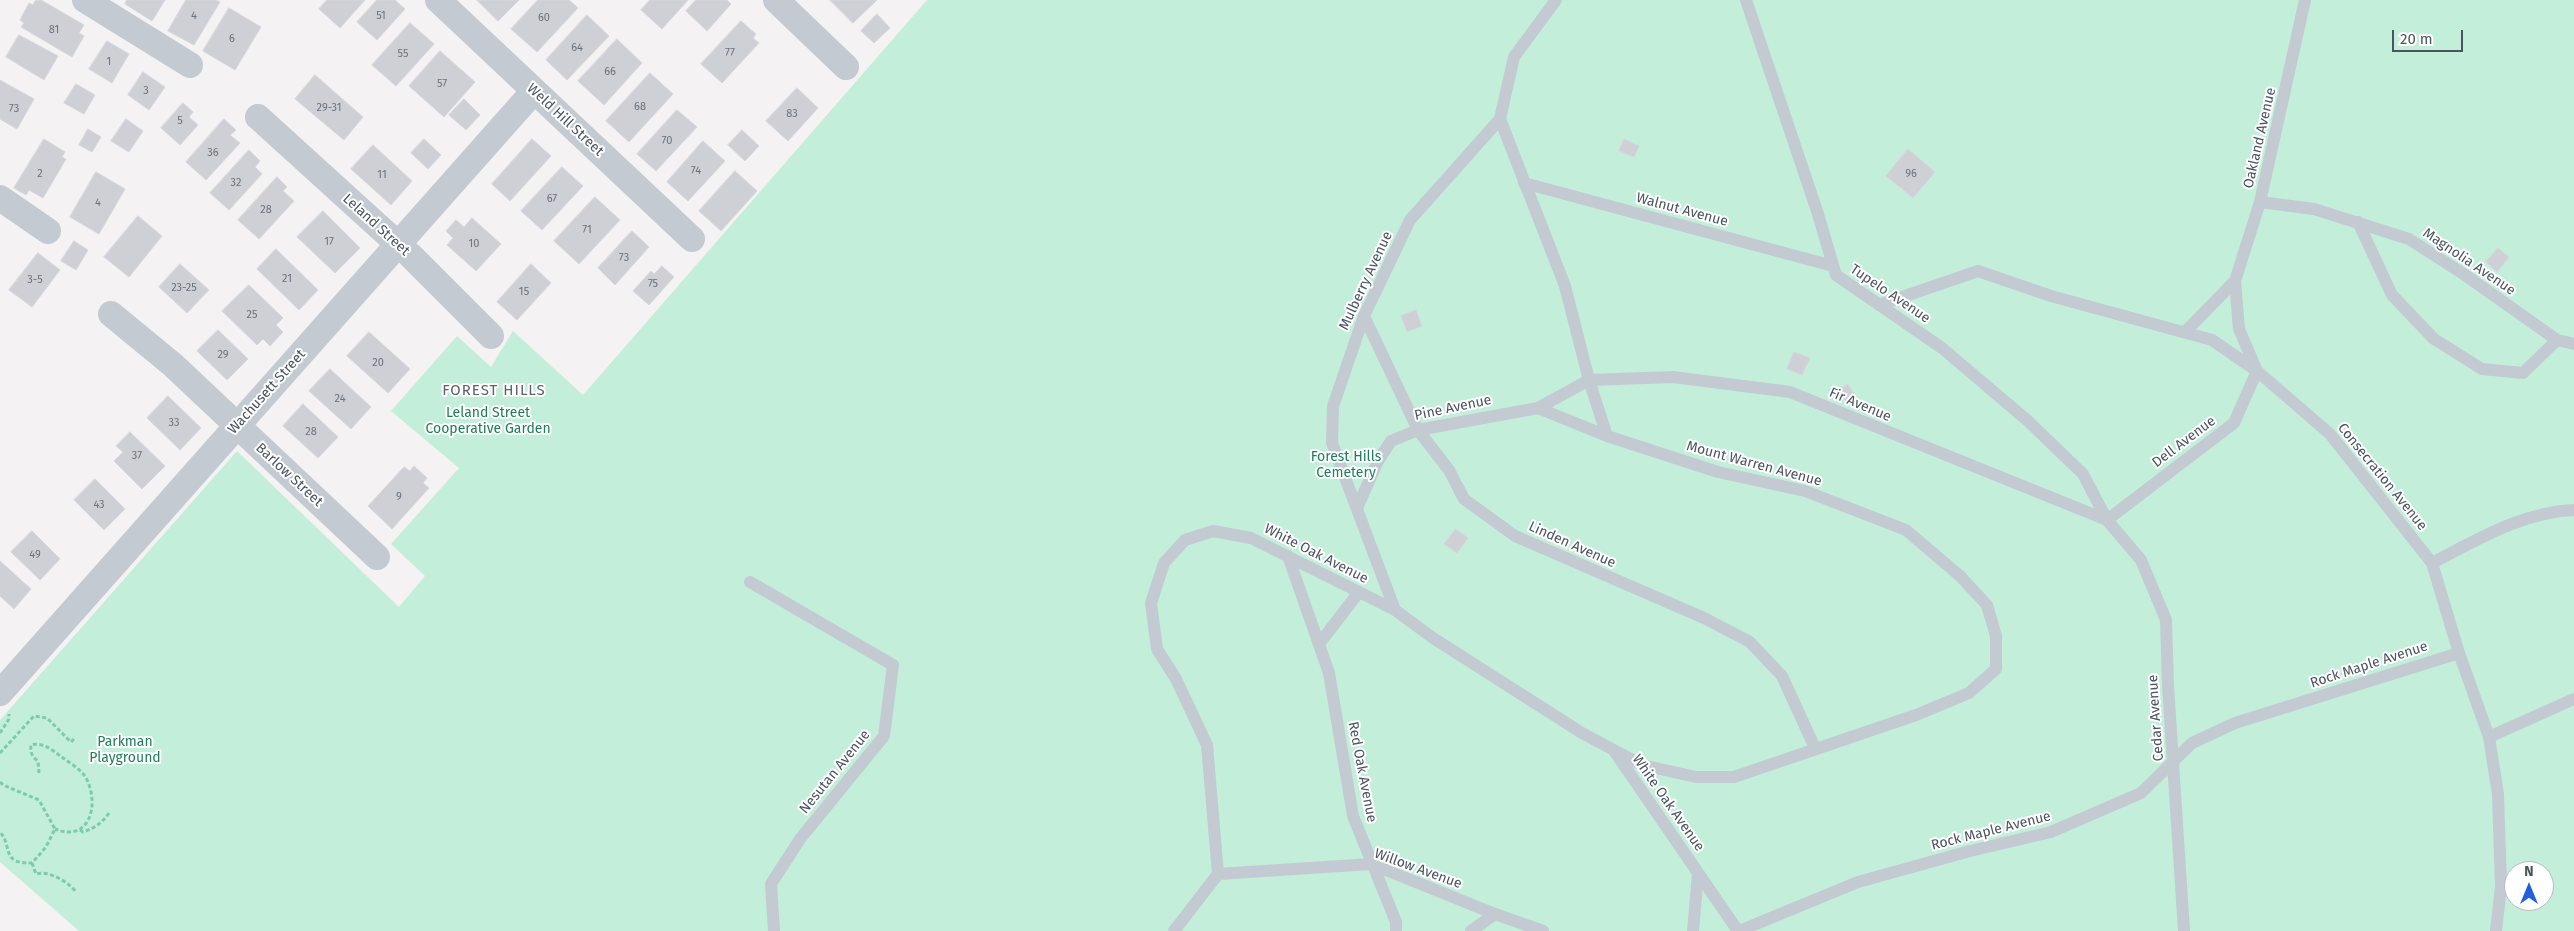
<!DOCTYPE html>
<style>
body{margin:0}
#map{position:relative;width:2574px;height:931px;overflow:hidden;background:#f4f2f2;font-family:"Fira Sans",sans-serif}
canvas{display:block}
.north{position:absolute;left:2504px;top:861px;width:50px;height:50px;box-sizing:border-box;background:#fff;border:1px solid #b7babf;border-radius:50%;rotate:0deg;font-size:14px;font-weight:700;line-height:20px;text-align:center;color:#4a535f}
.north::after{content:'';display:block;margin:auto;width:18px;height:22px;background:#225fde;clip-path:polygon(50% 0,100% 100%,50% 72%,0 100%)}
.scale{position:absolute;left:2392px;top:30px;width:71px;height:22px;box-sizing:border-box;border:2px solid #4a535f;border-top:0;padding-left:6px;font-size:15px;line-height:18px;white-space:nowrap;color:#4a535f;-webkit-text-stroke:4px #fff;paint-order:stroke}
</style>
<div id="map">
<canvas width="2574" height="931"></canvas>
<div class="north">N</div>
<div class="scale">20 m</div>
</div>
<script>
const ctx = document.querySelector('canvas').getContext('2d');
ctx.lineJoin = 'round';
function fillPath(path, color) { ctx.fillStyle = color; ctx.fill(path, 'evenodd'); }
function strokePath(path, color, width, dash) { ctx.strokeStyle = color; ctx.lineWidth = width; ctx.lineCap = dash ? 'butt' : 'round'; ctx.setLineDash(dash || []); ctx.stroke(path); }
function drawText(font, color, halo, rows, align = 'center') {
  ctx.font = font + ' "Fira Sans",sans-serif'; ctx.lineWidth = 4; ctx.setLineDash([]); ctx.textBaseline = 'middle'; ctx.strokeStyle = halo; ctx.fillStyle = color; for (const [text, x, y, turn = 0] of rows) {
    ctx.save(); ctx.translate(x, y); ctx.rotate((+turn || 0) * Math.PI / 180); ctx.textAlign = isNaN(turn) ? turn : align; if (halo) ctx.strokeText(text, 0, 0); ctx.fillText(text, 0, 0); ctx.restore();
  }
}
fillPath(new Path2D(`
 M 927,0 L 2574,0 L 2574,931 L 79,931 L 0,862 L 0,720 L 237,451 L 399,607 L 425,576 L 391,544 L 459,468 L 391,411 L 457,336 L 491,367 L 513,331 L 583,395 ZM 2514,871 L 2544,871 L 2544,901 L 2514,901 Z`), '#c3eed9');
const building = new Path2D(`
 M 41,0 L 84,25 L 79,33 L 84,36 L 72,57 L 21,27 L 24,23 L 20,20 L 29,3 L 33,5 L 35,1 Z
 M 127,0 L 165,0 L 152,21 L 125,4 Z
 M 186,0 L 216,0 L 220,2 L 194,45 L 168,31 Z
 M 327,0 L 365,0 L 340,28 L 319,9 Z
 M 377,0 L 395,0 L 405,9 L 377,40 L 357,22 Z
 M 477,0 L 519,0 L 498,21 Z
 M 538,0 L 569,0 L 578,8 L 537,52 L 511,29 Z
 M 650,0 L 688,0 L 662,29 L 641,10 Z
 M 696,0 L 727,0 L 731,4 L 707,31 L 686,11 Z
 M 830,0 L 877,0 L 853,23 Z
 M 229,8 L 261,27 L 235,70 L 203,51 Z
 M 877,14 L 890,28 L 874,43 L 861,31 Z
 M 587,15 L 609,36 L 567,80 L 546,60 Z
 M 741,21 L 756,34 L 753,38 L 759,43 L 722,83 L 701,64 Z
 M 410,23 L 434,44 L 396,86 L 372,65 Z
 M 19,35 L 58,56 L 44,80 L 6,57 Z
 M 617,39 L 642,63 L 604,105 L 578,81 Z
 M 107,41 L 129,54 L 112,83 L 89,69 Z
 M 440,51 L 475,82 L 444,117 L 409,86 Z
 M 143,72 L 165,87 L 149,110 L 128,95 Z
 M 650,73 L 673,94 L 629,142 L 606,121 Z
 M 315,75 L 363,117 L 344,140 L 295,99 Z
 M 0,80 L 34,99 L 17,129 L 0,119 Z
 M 76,84 L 95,95 L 84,114 L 64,103 Z
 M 797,88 L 818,108 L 788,141 L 766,121 Z
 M 464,99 L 480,115 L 466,130 L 449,115 Z
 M 183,103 L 193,112 L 189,117 L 198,125 L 180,145 L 161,128 Z
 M 677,110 L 697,127 L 656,171 L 637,154 Z
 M 126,119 L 143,131 L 129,152 L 111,141 Z
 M 224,119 L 236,130 L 230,135 L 240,143 L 206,180 L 186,162 Z
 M 88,129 L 101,137 L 92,152 L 79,145 Z
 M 742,130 L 759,146 L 745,161 L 728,145 Z
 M 44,139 L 65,152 L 62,157 L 66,159 L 43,198 L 29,190 L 26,195 L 14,188 Z
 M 424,139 L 441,155 L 428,169 L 411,153 Z
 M 532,139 L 551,156 L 510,201 L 492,184 Z
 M 1624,139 L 1639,146 L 1634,157 L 1619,151 Z
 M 703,141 L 725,161 L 688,201 L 667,182 Z
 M 373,145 L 412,181 L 391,205 L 351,169 Z
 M 1908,149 L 1935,172 L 1913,198 L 1886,176 Z
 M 249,150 L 260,161 L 255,167 L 262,174 L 229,210 L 210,193 Z
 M 562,167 L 583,186 L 542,230 L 521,211 Z
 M 735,171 L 757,191 L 721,231 L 699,211 Z
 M 96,172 L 125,189 L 99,234 L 70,217 Z
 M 277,177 L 287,187 L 283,191 L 294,201 L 259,239 L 238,220 Z
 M 595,197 L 620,220 L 579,264 L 554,241 Z
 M 323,211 L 360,248 L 335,273 L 297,237 Z
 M 138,216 L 162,236 L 129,277 L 104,257 Z
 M 472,218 L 501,244 L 476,271 L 447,245 L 453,238 L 446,231 L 456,220 L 464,227 Z
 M 632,231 L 649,247 L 615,285 L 598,268 Z
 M 74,241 L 88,250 L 76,270 L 61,261 Z
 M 2498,248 L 2509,257 L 2497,272 L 2486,262 Z
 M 276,249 L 318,290 L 299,310 L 257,269 Z
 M 38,253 L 60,270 L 32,307 L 9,290 Z
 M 180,264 L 209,290 L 187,313 L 159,287 Z
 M 531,264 L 551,283 L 517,320 L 497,302 Z
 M 662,266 L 674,277 L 649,305 L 633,291 L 651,271 L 654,274 Z
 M 249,285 L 283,318 L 276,325 L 283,332 L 270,346 L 263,339 L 257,345 L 222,311 Z
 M 1416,310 L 1422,326 L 1407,332 L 1401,316 Z
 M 218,330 L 248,359 L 227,380 L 197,351 Z
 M 369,332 L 410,369 L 388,393 L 347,356 Z
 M 1794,352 L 1810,358 L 1802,375 L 1787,369 Z
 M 330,369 L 371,407 L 351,429 L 309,391 Z
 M 1848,384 L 1857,399 L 1848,404 L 1838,391 Z
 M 168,396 L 201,428 L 180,450 L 147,418 Z
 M 303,404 L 338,437 L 318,458 L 283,426 Z
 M 130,432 L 165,466 L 142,489 L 114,461 L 123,452 L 116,446 Z
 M 414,466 L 427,478 L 423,483 L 429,488 L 392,529 L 368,506 L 404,467 L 410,471 Z
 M 95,479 L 125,509 L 104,530 L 74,500 Z
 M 1456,529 L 1468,538 L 1457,553 L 1444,544 Z
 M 32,531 L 60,559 L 40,580 L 11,552 Z
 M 0,561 L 31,589 L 14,609 L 0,596 Z`);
fillPath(building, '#cfd0d6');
strokePath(building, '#d6d7dd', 1);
strokePath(new Path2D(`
 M 0,733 L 9,719 L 9,714
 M 0,753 L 34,716 L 47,718 L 71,742 L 75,738
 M 39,773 L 38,761 C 32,757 30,752 31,745 C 42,742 51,749 59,755 C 68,762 81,769 86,778 C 100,804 90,843 55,829
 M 0,782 L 3,785 L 39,800 L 55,829 L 46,847 L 32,863 C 0,864 13,846 0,832
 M 80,830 L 83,832 C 95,828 102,823 109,813
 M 32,863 L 36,874 C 48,870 69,882 76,892`), '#7ccbad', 3, [4, 2.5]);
strokePath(new Path2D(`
 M 1746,0 L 1817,211 L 1836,275 L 1942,348 L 2028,421 L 2083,474 L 2107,520 L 2141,560 L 2166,620 L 2168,686 L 2184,931
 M 1500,119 L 1565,286 L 1589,380 L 1607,436
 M 1524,183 L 1833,266
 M 2260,202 L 2314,209 L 2409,239 L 2465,275 L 2557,340 L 2574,344
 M 2358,222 L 2392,295 L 2434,339 L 2482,369 L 2523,373 L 2557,340
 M 1879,305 L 1978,271 L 2051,296 L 2212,340 L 2257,371 L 2330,434 L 2432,563 L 2459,653 L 2489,737 L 2498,794 L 2501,886 L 2496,931
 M 1364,316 L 1418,430 L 1449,470 L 1464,499 L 1515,536 L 1704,618 L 1750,642 L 1782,676 L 1815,748
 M 2185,332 L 2235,281
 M 2257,371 L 2239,329 L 2235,281 L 2260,202 L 2305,0
 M 1357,508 L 1378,461 L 1391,441 L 1418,430 L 1538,408 L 1589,380 L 1673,377 L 1790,392 L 2107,520
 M 2107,520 L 2234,423 L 2257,371
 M 1288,556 L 1329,673 L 1353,816 L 1396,922 L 1396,931
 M 2432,563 C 2477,540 2522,512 2574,510
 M 750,582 L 893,665 L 884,736 L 800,839 L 771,884 L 774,931
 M 1395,610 L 1332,443 L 1333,406 L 1364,316 L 1410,220 L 1500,119 L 1514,57 L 1556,0
 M 1319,644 L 1359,592
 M 2489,737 L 2574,699
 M 1615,752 L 1738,931
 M 1218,874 L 1371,864 L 1495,914 L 1543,931
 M 1174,931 L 1218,874 L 1207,745 L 1176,679 L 1157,649 L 1151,603 L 1164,563 L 1185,540 L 1213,531 L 1251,538 L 1395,610 L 1433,638 L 1582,733 L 1642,765 L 1696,777 L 1734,777 L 1916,715 L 1969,693 L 1996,669 L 1996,636 L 1987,605 L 1960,576 L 1906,530 L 1805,491 L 1718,472 L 1607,436 L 1538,408
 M 1471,931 L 1495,914
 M 1693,931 L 1698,873
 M 1739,931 L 1858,882 L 1970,851 L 2051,832 L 2141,793 L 2192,743 L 2235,723 L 2459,653`), '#c3cad2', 12);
strokePath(new Path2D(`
 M 85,0 L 190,65
 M 438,0 L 692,239
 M 776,0 L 846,67
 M 258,117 L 410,255 L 491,336
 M 0,198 L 48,231
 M 111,314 L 173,365 L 377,557
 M 0,693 L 534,91`), '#c3cad2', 26);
drawText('11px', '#6b727d', null, [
 ["4",194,16],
 ["51",381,16],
 ["60",544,18],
 ["81",54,30],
 ["6",232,39],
 ["64",577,48],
 ["77",730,53],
 ["55",403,54],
 ["1",109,62],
 ["66",610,72],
 ["57",442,84],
 ["3",146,91],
 ["68",640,107],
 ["29-31",329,108],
 ["73",14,109],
 ["83",792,114],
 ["5",180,121],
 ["70",667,141],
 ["36",213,153],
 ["74",696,171],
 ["2",40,174],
 ["96",1911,174],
 ["11",382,175],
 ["32",236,183],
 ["67",552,199],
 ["4",98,203],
 ["28",266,210],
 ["71",587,230],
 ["17",329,242],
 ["10",474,244],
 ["73",624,258],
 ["21",287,279],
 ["3-5",35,280],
 ["75",653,284],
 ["23-25",184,288],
 ["15",524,292],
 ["25",252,315],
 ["29",223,355],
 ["20",378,363],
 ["24",340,399],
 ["33",174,423],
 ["28",311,432],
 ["37",137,456],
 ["9",399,497],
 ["43",99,505],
 ["49",35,555]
]);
drawText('14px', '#4a535f', '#fff', [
 ["Weld Hill Street",565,120,43],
 ["Oakland Avenue",2260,138,-77],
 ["Walnut Avenue",1682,210,15],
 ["Leland Street",376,225,42],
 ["Magnolia Avenue",2469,262,34],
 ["Mulberry Avenue",1366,281,-65],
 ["Tupelo Avenue",1890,294,34],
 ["Wachusett Street",267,392,-48],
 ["Fir Avenue",1860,405,23],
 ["Pine Avenue",1453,408,-12],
 ["Dell Avenue",2184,442,-37],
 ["Mount Warren Avenue",1754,464,15],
 ["Barlow Street",289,475,43],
 ["Consecration Avenue",2382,477,51],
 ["Linden Avenue",1572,545,24],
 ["White Oak Avenue",1316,554,27],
 ["Rock Maple Avenue",2369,665,-18],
 ["Cedar Avenue",2156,718,-94],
 ["Nesutan Avenue",835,772,-51],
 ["Red Oak Avenue",1362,772,79],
 ["White Oak Avenue",1668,803,55],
 ["Rock Maple Avenue",1991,831,-14],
 ["Willow Avenue",1418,869,20]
]);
drawText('14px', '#1c7f58', '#fff', [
 ["Leland Street",488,413],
 ["Cooperative Garden",488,429],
 ["Forest Hills",1346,457],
 ["Cemetery",1346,473],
 ["Parkman",125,742],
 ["Playground",125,758]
]);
ctx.letterSpacing = '1px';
drawText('15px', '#5e6166', '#fff', [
 ["FOREST HILLS",494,391]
]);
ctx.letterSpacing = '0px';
</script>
